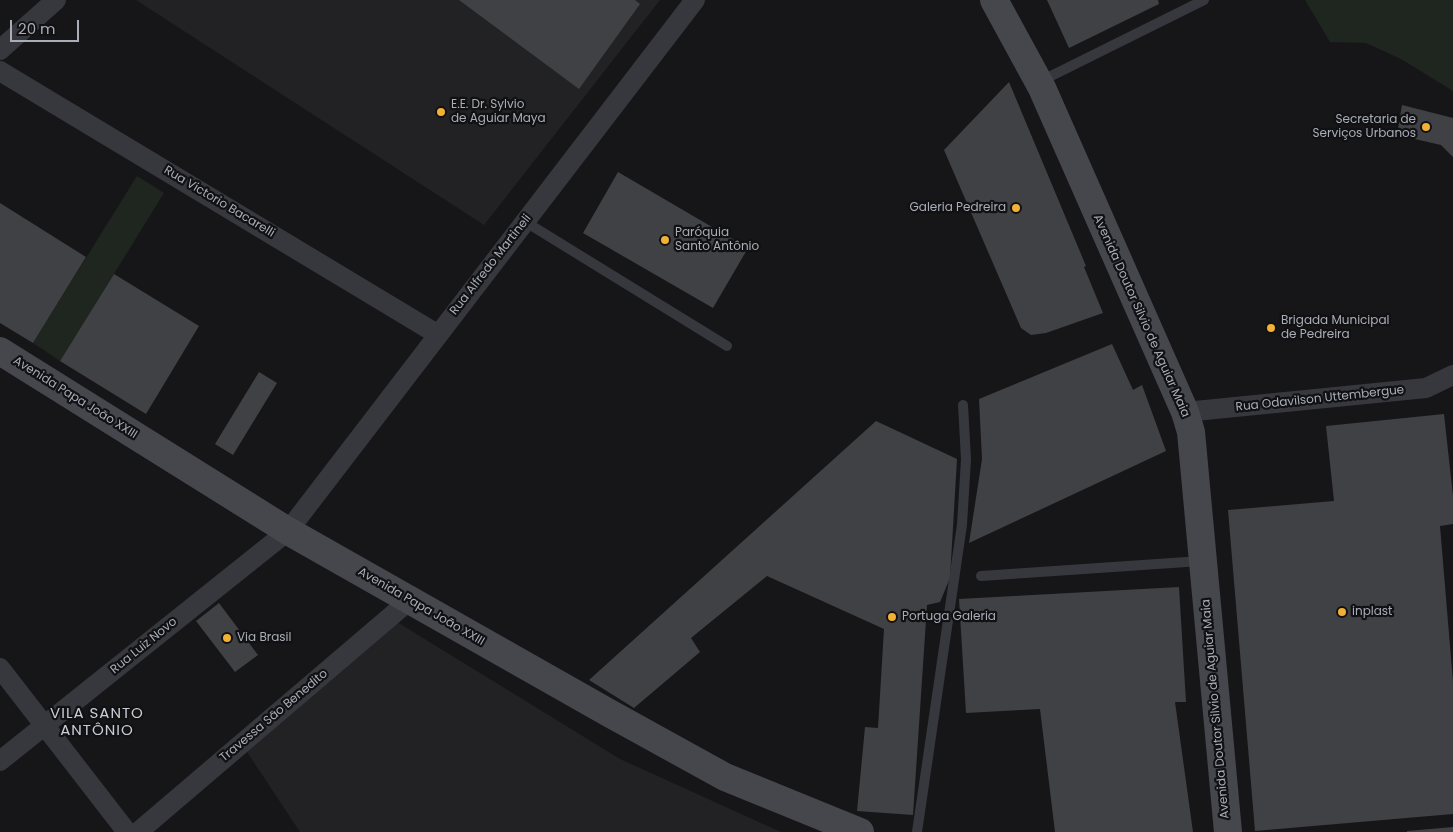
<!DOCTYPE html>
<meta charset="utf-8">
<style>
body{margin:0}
#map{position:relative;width:1453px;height:832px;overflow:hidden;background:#161618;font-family:Poppins,sans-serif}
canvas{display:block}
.scale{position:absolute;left:10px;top:20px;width:69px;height:22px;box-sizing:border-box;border:2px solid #a8adb8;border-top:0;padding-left:6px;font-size:15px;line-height:18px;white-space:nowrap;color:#a8adb8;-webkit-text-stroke:4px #111113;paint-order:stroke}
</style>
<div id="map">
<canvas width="1453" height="832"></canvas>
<div class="scale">20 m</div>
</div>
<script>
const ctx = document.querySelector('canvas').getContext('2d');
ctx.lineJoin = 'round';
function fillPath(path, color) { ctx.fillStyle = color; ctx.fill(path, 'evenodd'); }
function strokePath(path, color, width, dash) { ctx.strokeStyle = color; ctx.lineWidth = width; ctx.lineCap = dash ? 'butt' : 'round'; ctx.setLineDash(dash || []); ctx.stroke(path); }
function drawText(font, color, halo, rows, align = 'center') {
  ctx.font = font + ' Poppins,sans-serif'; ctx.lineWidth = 4.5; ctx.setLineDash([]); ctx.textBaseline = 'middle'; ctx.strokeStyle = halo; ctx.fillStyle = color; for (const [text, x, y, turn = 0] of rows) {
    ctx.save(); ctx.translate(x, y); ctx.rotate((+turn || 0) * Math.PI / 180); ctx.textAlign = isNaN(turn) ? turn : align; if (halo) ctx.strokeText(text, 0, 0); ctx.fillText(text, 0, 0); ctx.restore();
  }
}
fillPath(new Path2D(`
 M 136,0 L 660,0 L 484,225 Z
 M 397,622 L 620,759 L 781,832 L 300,832 L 247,752 Z`), '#222225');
fillPath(new Path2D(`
 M 1305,0 L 1453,0 L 1453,91 L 1401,59 L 1366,43 L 1330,42 Z
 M 137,176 L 164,193 L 60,361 L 33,343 Z`), '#1e261f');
fillPath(new Path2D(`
 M 459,0 L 635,0 L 640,4 L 579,89 Z
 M 1047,0 L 1158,0 L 1159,4 L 1069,48 Z
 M 1009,82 L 1086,266 L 1084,267 L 1103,313 L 1046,333 L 1031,335 L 1021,328 L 944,150 Z
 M 1402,105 L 1453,118 L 1453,157 L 1441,145 L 1397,135 Z
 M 618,172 L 748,248 L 713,308 L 583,233 Z
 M 0,203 L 86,257 L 33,343 L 0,323 Z
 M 114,274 L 199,326 L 146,414 L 60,361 Z
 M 1112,344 L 1133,390 L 1142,385 L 1166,451 L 969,543 L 982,459 L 979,399 Z
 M 259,372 L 277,383 L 233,455 L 215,444 Z
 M 1444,414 L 1453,496 L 1453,524 L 1440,526 L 1453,682 L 1453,814 L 1255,831 L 1228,510 L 1334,501 L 1326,426 Z
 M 876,421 L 957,459 L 950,578 L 940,602 L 927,605 L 913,815 L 857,811 L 865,727 L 878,728 L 884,629 L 767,576 L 691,638 L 700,652 L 634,708 L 589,680 Z
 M 1179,587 L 1186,702 L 1175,702 L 1193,832 L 1055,832 L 1040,709 L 966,713 L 959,599 Z
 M 219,603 L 258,655 L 235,672 L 196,621 Z
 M 1453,827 L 1453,832 L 1407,832 L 1407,831 Z`), '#404145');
strokePath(new Path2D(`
 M 1039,82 L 1204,0
 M 524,221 L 727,346
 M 981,576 L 1201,561
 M 917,832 L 962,525 L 966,459 L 963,405`), '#37383d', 10);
strokePath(new Path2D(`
 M 0,50 L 56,0
 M 0,71 L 437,334
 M 1185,412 L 1426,388 L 1453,375
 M 0,668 L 127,832
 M 0,761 L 288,531 L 695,0
 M 138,832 L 410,600`), '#37383d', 20);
strokePath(new Path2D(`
 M 994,0 L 1042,88 L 1185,412 L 1191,432 L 1228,832
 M 0,351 L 288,531 L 609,713 L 725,777 L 860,832`), '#45474d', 28);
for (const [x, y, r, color] of [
 [441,112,5,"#f2b134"],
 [1426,127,5,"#f2b134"],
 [1016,208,5,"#f2b134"],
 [665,240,5,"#f2b134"],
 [1271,328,5,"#f2b134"],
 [1342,612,5,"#f2b134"],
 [892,617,5,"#f2b134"],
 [227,638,5,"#f2b134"]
]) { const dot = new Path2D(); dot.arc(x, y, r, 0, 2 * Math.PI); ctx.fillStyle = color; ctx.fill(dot); strokePath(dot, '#111113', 2); }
drawText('12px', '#a8adb8', '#111113', [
 ["E.E. Dr. Sylvio",451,105],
 ["de Aguiar Maya",451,119],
 ["Secretaria de",1416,120,"right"],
 ["Serviços Urbanos",1416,134,"right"],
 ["Galeria Pedreira",1006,208,"right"],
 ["Paróquia",675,233],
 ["Santo Antônio",675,247],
 ["Brigada Municipal",1281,321],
 ["de Pedreira",1281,335],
 ["inplast",1352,612],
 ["Portuga Galeria",902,617],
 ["Via Brasil",237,638]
], 'left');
drawText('12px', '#a8adb8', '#111113', [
 ["Rua Victorio Bacarelli",219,202,31],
 ["Rua Alfredo Martineli",491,265,-52],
 ["Avenida Doutor Silvio de Aguiar Maia",1141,316,66],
 ["Avenida Papa João XXIII",75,398,32],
 ["Rua Odavilson Uttembergue",1320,399,-6],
 ["Avenida Papa João XXIII",421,607,30],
 ["Rua Luiz Novo",144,646,-39],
 ["Avenida Doutor Silvio de Aguiar Maia",1216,709,-95],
 ["Travessa São Benedito",274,716,-40]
]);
ctx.letterSpacing = '1px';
drawText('15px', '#c9ccd4', '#111113', [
 ["VILA SANTO",97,714],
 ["ANTÔNIO",97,731]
]);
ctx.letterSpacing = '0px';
</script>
